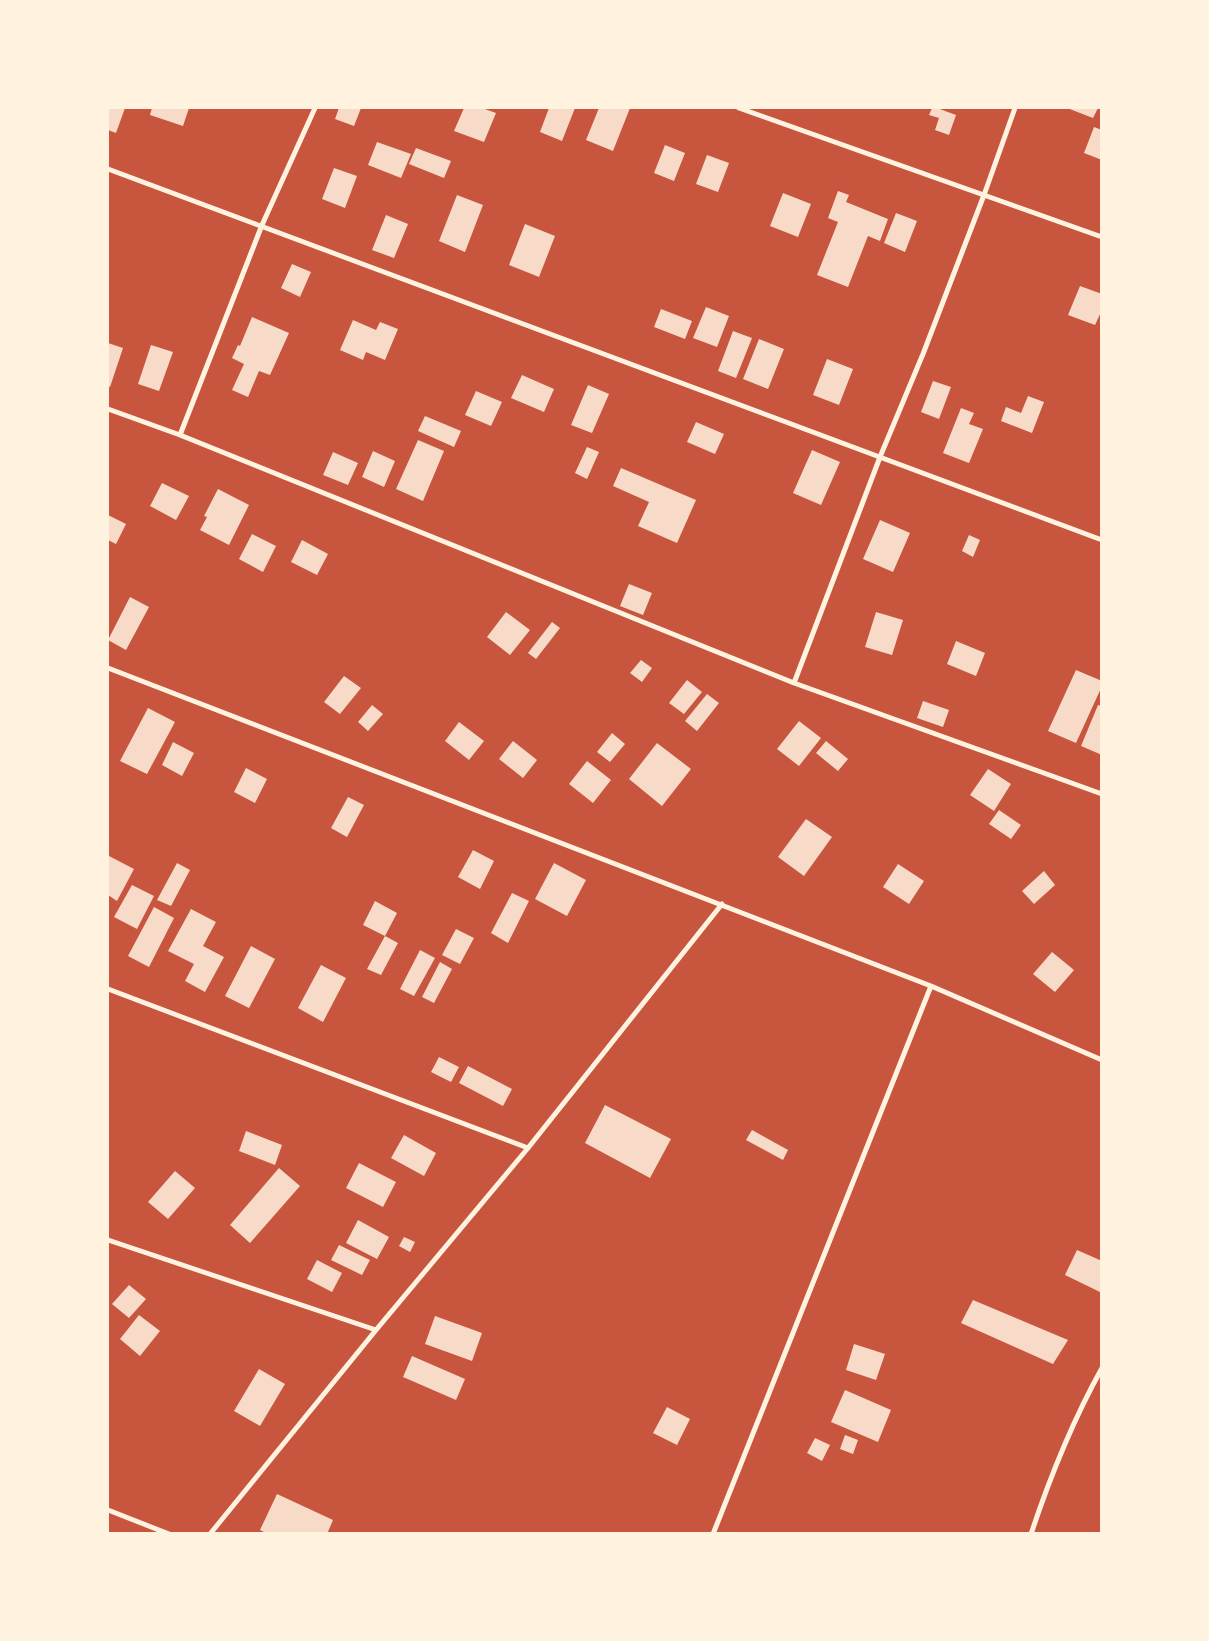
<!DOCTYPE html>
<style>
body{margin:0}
#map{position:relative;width:1209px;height:1641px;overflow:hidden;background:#c8553d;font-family:"Alegreya Sans",sans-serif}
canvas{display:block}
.frame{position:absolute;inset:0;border:109px solid #fff3e0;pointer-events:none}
</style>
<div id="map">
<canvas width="1209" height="1641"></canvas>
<div class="frame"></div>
</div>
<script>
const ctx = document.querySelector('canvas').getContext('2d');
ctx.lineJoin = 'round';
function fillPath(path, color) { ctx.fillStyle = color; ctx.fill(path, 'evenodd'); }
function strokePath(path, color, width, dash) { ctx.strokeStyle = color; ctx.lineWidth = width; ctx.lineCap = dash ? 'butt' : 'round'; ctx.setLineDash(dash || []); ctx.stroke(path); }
fillPath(new Path2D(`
 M 108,108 L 125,108 L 116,133 L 108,130 Z
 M 152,108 L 189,108 L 183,126 L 150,115 Z
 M 339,108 L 361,108 L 354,126 L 335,119 Z
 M 464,108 L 482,108 L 496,113 L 484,142 L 454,131 Z
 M 549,108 L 575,108 L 562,141 L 540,132 Z
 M 599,108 L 630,108 L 613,151 L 586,140 Z
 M 932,108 L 937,108 L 956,115 L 949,135 L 935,130 L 939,118 L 929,115 Z
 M 1067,108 L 1098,108 L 1093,118 Z
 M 1094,127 L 1102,130 L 1102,160 L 1084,153 Z
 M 377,142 L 411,154 L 401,178 L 368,165 Z
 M 665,145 L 685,153 L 674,181 L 654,173 Z
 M 416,148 L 451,161 L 444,178 L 409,164 Z
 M 707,155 L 729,163 L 718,192 L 696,184 Z
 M 334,168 L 357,176 L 345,208 L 322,199 Z
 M 838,191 L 849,195 L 846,202 L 888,219 L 880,241 L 868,236 L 848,287 L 817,275 L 838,222 L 828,218 Z
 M 783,193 L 811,204 L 798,237 L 770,226 Z
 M 457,195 L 483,205 L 465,252 L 439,241 Z
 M 896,213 L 917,221 L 905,252 L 884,243 Z
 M 386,215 L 408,224 L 394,258 L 372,250 Z
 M 525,224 L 555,236 L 539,277 L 509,265 Z
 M 292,264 L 311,272 L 300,297 L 281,288 Z
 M 1080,286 L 1102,294 L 1102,310 L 1095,325 L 1068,315 Z
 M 706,307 L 729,316 L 717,347 L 693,338 Z
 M 661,309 L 692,321 L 685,339 L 654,327 Z
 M 252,317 L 289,333 L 270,375 L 259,371 L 248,397 L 232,390 L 244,364 L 232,358 L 238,345 L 240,346 Z
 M 353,320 L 376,330 L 380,322 L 398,329 L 385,360 L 366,352 L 363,360 L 340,350 Z
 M 733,331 L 752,338 L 736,378 L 718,371 Z
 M 759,339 L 784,349 L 768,389 L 743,379 Z
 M 108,343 L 123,348 L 110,387 L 108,386 Z
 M 151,345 L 173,352 L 159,391 L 138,384 Z
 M 827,359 L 853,369 L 839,405 L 813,395 Z
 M 522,375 L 554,389 L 544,412 L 511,398 Z
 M 933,381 L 951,387 L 939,419 L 921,412 Z
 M 588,385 L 609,394 L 592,433 L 571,425 Z
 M 476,391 L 502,402 L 491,426 L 465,415 Z
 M 1028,396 L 1044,402 L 1032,433 L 1001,421 L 1006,407 L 1021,413 Z
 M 961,408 L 974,413 L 969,424 L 983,429 L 969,463 L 943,453 Z
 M 425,416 L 461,431 L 454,447 L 418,431 Z
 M 696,422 L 724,434 L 715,454 L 687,442 Z
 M 418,440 L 444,451 L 423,501 L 396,489 Z
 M 587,447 L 599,452 L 587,479 L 575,473 Z
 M 812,450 L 840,462 L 821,505 L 793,493 Z
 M 373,451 L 395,461 L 384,487 L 362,477 Z
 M 333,452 L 358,463 L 348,485 L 323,475 Z
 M 621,468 L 696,500 L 677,543 L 638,526 L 649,502 L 613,486 Z
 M 162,483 L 189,496 L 176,520 L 150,506 Z
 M 218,489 L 249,505 L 229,545 L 200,530 L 207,517 L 204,516 Z
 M 108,515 L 126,524 L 116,544 L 108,540 Z
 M 880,520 L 910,533 L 893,572 L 863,559 Z
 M 252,534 L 276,546 L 263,572 L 239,559 Z
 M 969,535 L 980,540 L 973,557 L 962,551 Z
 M 302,540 L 328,554 L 317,575 L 291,562 Z
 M 629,584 L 652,593 L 643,615 L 620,606 Z
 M 130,597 L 149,607 L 126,650 L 108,640 Z
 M 506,612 L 530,630 L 510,655 L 487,637 Z
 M 876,612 L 903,620 L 892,655 L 865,647 Z
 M 552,622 L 560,628 L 536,659 L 528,653 Z
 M 956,641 L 985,653 L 976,676 L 947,664 Z
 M 641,660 L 652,668 L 642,682 L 630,673 Z
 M 1076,670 L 1102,681 L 1102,686 L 1076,743 L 1048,731 Z
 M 344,676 L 361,688 L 340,714 L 324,702 Z
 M 687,680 L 702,692 L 684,714 L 669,703 Z
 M 707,694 L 719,703 L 697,731 L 685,721 Z
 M 923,701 L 949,710 L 943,727 L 917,718 Z
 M 372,705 L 383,714 L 368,731 L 358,722 Z
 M 1098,705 L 1102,706 L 1102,755 L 1081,746 Z
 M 148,708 L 175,722 L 147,774 L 120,761 Z
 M 799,721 L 821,738 L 799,766 L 777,749 Z
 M 459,722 L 484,741 L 469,760 L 445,741 Z
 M 612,733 L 625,744 L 610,762 L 597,752 Z
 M 513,741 L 537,760 L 523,778 L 499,759 Z
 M 826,741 L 848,759 L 838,771 L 816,753 Z
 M 173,742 L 194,753 L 182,776 L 162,765 Z
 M 657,743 L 691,769 L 662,806 L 629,779 Z
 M 587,761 L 611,780 L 593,803 L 569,784 Z
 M 246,768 L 267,779 L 255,803 L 234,792 Z
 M 988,769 L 1011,784 L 994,811 L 970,795 Z
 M 348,797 L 364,805 L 347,837 L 331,828 Z
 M 999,810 L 1021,825 L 1011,839 L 989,824 Z
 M 806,819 L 832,837 L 804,876 L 778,857 Z
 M 473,850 L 494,861 L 480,889 L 458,877 Z
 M 109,856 L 134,869 L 117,901 L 108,895 L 108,860 Z
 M 177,863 L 190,870 L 171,906 L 157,900 Z
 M 554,863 L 586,880 L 567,916 L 535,899 Z
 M 898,864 L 924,881 L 909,904 L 883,887 Z
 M 1044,871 L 1055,885 L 1034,904 L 1022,891 Z
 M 132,885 L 154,896 L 137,929 L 114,917 Z
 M 512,893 L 529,901 L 508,943 L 491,933 Z
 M 375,901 L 397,913 L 385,936 L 398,943 L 381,975 L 367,969 L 385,936 L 363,925 Z
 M 154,907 L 174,918 L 149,967 L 128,956 Z
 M 191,909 L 216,922 L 203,946 L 224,957 L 205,992 L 185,981 L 194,964 L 168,951 Z
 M 456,929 L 474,938 L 460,964 L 442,955 Z
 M 251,946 L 275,959 L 249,1008 L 225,996 Z
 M 420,950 L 435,958 L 414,996 L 400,989 Z
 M 1052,952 L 1074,970 L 1055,992 L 1033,974 Z
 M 440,962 L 452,969 L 434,1003 L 422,997 Z
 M 321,965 L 346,978 L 323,1022 L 298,1008 Z
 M 439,1057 L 459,1067 L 451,1082 L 431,1072 Z
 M 468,1066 L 512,1089 L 503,1106 L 459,1083 Z
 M 605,1105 L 671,1139 L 650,1178 L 585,1143 Z
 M 752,1130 L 788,1150 L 783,1160 L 746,1140 Z
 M 246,1131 L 282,1145 L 275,1165 L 239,1151 Z
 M 404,1135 L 436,1153 L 424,1176 L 391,1158 Z
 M 359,1163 L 396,1182 L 383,1207 L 346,1188 Z
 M 279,1168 L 300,1186 L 250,1243 L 230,1225 Z
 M 175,1171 L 195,1188 L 168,1219 L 148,1202 Z
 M 358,1220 L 389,1237 L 377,1259 L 346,1243 Z
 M 404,1237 L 415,1242 L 410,1252 L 399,1246 Z
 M 339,1245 L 370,1260 L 362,1275 L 331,1260 Z
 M 1077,1250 L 1102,1261 L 1102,1293 L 1065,1275 Z
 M 317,1260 L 342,1273 L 332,1292 L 307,1279 Z
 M 129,1285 L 146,1299 L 129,1318 L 112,1304 Z
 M 973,1300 L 1068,1340 L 1053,1364 L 961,1323 Z
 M 139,1315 L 160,1331 L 140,1356 L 120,1339 Z
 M 435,1316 L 482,1333 L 472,1361 L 425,1344 Z
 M 854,1344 L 885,1354 L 876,1380 L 846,1370 Z
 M 412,1356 L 465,1379 L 456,1400 L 403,1377 Z
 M 259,1369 L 285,1384 L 260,1426 L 234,1411 Z
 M 845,1390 L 891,1410 L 878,1442 L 831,1422 Z
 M 667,1407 L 690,1419 L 677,1445 L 653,1433 Z
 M 845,1435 L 858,1440 L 853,1454 L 840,1449 Z
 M 815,1438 L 830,1445 L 822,1461 L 807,1453 Z
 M 277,1494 L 333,1520 L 327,1534 L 268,1534 L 260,1530 Z`), '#f7dbc8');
strokePath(new Path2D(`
 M 739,108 L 1102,237
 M 108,169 L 1102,540
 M 108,409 L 180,435 L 794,683 L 1102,794
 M 180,435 L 262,225 L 315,108
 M 108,668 L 931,986 L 1102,1060
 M 794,683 L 880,457 L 923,354 L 984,195 L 1015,108
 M 108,989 L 528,1148
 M 108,1240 L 376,1330
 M 108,1510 L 169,1534
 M 210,1534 L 376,1330 L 528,1148 L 722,904
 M 713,1534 L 931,986
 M 1031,1534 C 1050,1477 1073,1420 1102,1368`), '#fff3e0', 5);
</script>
